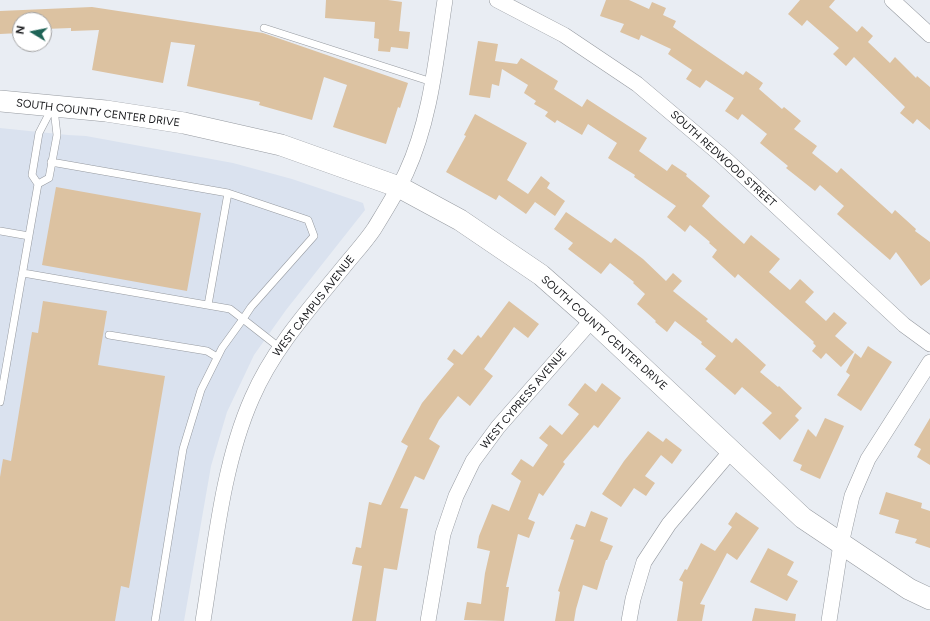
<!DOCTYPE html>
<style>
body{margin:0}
#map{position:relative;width:930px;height:621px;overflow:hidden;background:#e9edf3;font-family:Figtree,sans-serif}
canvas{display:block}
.north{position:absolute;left:12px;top:12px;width:40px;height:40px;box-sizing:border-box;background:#fff;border:1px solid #a2a2a3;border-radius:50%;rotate:280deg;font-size:11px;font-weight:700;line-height:16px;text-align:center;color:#16171a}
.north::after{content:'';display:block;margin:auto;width:14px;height:18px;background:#1e6356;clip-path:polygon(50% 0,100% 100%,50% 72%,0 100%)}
</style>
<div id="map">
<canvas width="930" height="621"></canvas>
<div class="north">N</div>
</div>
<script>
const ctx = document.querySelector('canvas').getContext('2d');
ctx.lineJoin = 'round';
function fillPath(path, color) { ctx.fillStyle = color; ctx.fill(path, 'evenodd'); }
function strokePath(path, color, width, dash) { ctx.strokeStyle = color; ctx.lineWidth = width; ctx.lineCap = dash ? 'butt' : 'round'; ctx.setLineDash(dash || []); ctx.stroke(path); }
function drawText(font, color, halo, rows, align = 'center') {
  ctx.font = font + ' Figtree,sans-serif'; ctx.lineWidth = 3; ctx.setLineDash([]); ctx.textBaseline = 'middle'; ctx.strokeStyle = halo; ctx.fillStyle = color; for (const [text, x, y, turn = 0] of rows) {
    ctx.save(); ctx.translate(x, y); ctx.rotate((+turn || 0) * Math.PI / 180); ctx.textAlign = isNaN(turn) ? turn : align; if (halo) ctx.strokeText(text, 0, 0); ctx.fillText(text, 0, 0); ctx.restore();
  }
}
fillPath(new Path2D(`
 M 0,128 L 68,135 L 86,136 L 233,163 L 292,179 L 363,203 L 365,210 L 286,310 L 254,355 L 227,412 L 211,466 L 184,621 L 0,621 Z`), '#dae2ef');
fillPath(new Path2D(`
 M 326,0 L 388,0 L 402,2 L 399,31 L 410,32 L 408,49 L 391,47 L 390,52 L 378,51 L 379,39 L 374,38 L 375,22 L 325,18 Z
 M 606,0 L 629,0 L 649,9 L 652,2 L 666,8 L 663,15 L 676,21 L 673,27 L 743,75 L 746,71 L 763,83 L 759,89 L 782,109 L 784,107 L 801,121 L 794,129 L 817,146 L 812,153 L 837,173 L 841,168 L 892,214 L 895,210 L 916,229 L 915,231 L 930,242 L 930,279 L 921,286 L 896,252 L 890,260 L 837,214 L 844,206 L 820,185 L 815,191 L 786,168 L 788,166 L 760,143 L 767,134 L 742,114 L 738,120 L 725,111 L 734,98 L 706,80 L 700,88 L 686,79 L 692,70 L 668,54 L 671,49 L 641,35 L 639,40 L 620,32 L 624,24 L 600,16 Z
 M 800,0 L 835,0 L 829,7 L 857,32 L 862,26 L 873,36 L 868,42 L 890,63 L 895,57 L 916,78 L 917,76 L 930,87 L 930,130 L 917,119 L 913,124 L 900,113 L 905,107 L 854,57 L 846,66 L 833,54 L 839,48 L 807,20 L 802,26 L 788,14 Z
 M 92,7 L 263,33 L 408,83 L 400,108 L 398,107 L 386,144 L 333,127 L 347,85 L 324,77 L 312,120 L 259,105 L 260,102 L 187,86 L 195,45 L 171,42 L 163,83 L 92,70 L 99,30 L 71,31 L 71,28 L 44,29 L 44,20 L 20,20 L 20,33 L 0,34 L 0,11 Z
 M 478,41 L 498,44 L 495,61 L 517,64 L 521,58 L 558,81 L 554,89 L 582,107 L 587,99 L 647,138 L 639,151 L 667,171 L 672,164 L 687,174 L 686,176 L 710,196 L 702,206 L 717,220 L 744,244 L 751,235 L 780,259 L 769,272 L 790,290 L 800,279 L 814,292 L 805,302 L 826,321 L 834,312 L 847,323 L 835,336 L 854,352 L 841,367 L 826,353 L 821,359 L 812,351 L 816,346 L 813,343 L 814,342 L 738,274 L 735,278 L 712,257 L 717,250 L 709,243 L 710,242 L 690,225 L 685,232 L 667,217 L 676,206 L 634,177 L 635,175 L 608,158 L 617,143 L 588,124 L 582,135 L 557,120 L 555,123 L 545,116 L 548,112 L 534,104 L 536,101 L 524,93 L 528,85 L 502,69 L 499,86 L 492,84 L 490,98 L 469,95 Z
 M 475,114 L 527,143 L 507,180 L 528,194 L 541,176 L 550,183 L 547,188 L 565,201 L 555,216 L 535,202 L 526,214 L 499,195 L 496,200 L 446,172 L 466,136 L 464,135 Z
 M 56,187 L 201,213 L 187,291 L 42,265 Z
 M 566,212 L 611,243 L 615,238 L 643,259 L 666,281 L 673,273 L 682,281 L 673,291 L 708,319 L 706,321 L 732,343 L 736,338 L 766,365 L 760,372 L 778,387 L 779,386 L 802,408 L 795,416 L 799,420 L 780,440 L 762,423 L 772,413 L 742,387 L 735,395 L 705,369 L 716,356 L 701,344 L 702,342 L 675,321 L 667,332 L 655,322 L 656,321 L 637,304 L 645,294 L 633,283 L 634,282 L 610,263 L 601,274 L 568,249 L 573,243 L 554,229 Z
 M 43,301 L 107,311 L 98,365 L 165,376 L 129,588 L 121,586 L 115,621 L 0,621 L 0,477 L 3,459 L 11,461 L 32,332 L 38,333 Z
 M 509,301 L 539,324 L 528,338 L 514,327 L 484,369 L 493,376 L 470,406 L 458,396 L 439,420 L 429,439 L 440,446 L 424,480 L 415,476 L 400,508 L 408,509 L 397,570 L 384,568 L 376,621 L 352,621 L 362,566 L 352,564 L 356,547 L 361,548 L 369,502 L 381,505 L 408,446 L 401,442 L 422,403 L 454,364 L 447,359 L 454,349 L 462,355 L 478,335 L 481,338 Z
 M 868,346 L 892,362 L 861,411 L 837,395 L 850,375 L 846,372 L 855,353 L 861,358 Z
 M 585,383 L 596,392 L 602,383 L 621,398 L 598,428 L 594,425 L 563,462 L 565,464 L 543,496 L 539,493 L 528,519 L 535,522 L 529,538 L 518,534 L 506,587 L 509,587 L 504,621 L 464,620 L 467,602 L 481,604 L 485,573 L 490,551 L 477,548 L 479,536 L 492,504 L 509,511 L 521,481 L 511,474 L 521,459 L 533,467 L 548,445 L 539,438 L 550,425 L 562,435 L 579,414 L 568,405 Z
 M 825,418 L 844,426 L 820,479 L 800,470 L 802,465 L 793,461 L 808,429 L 816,437 Z
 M 930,418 L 930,465 L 917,457 L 921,449 L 914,445 Z
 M 648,431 L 663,442 L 666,438 L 682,450 L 672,464 L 661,455 L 645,476 L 655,483 L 646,496 L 634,488 L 621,507 L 602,494 L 624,461 Z
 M 886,492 L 922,503 L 921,508 L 930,511 L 930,548 L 915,543 L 917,539 L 895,533 L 899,520 L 879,514 Z
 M 591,511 L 608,518 L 600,541 L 613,546 L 607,560 L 606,560 L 597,590 L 583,585 L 576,609 L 574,621 L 555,621 L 560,592 L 558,591 L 574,540 L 570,539 L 576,524 L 585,527 Z
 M 736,512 L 759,528 L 737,560 L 727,553 L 700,604 L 705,605 L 702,621 L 677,621 L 683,582 L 679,580 L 685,569 L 687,570 L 701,543 L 715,551 L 732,527 L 728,524 Z
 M 768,548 L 794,562 L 787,575 L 798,581 L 787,601 L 750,582 Z
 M 755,608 L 796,614 L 795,621 L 752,621 Z`), '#dcc2a1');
const lane = new Path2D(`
 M 264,28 L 432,82
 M 38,184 L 49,178 L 57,135 L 54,109
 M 0,231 L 29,236
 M 23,273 L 230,309 L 243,319 L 251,307 L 314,236 L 308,220 L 228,193 L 51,162
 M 208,305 L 228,193
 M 109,335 L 207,351 L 217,357
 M 0,402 L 38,184 L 32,175 L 39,133 L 52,108
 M 155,621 L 183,449 L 201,390 L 222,348 L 243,319 L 280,348`);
const street = new Path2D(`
 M 497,0 L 564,35 L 637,84 L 721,155 L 904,325 L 930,344
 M 892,0 L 930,35
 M 203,621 C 215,548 222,466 252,398 C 274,347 312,306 346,264 C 355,253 366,241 374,229 C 385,211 397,192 406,173 C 431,119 436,58 445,0
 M 428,621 L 443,534 L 456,496 L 473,461 L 498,427 L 592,320
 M 629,621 L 633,599 L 644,562 L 669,524 L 731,451
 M 829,621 L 841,544 L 852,496 L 868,459 L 930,362`);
const secondary = new Path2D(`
 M 0,101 L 106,111 L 184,123 L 281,145 L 399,187 L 460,220 L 541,275 L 592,320 L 803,518 L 909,589 L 930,599`);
strokePath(lane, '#969aa0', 8);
strokePath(street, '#969aa0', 16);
strokePath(secondary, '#969aa0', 22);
strokePath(lane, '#fff', 7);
strokePath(street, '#fff', 15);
strokePath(secondary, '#fff', 21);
drawText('11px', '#16171a', '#fff', [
 ["SOUTH COUNTY CENTER DRIVE",98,113,7],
 ["SOUTH REDWOOD STREET",723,159,42],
 ["WEST CAMPUS AVENUE",314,306,-52],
 ["SOUTH COUNTY CENTER DRIVE",604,333,42],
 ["WEST CYPRESS AVENUE",524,399,-50]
]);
</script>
